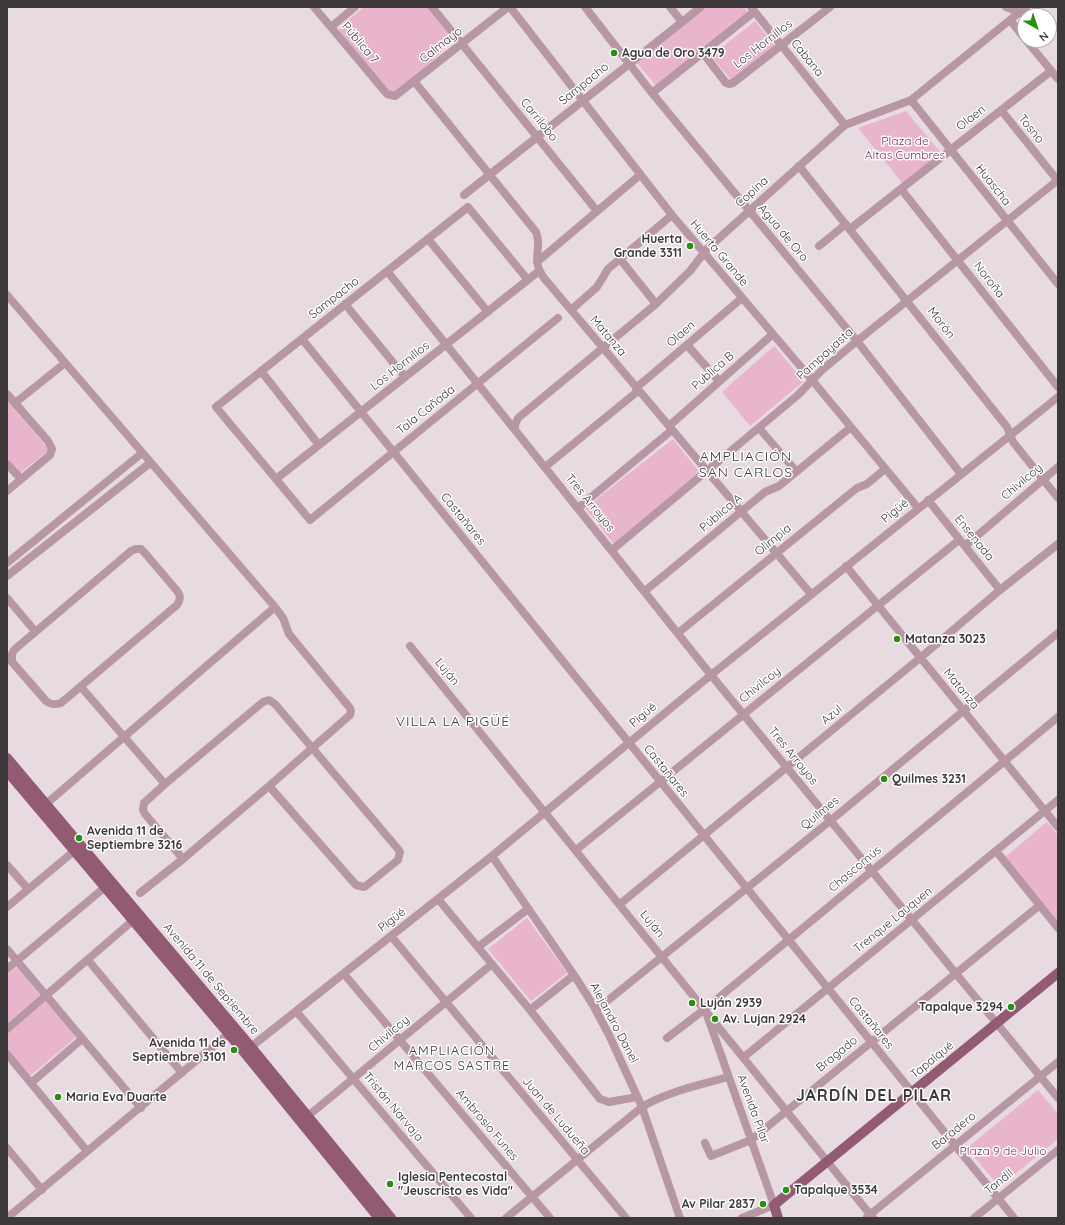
<!DOCTYPE html>
<meta charset="utf-8">
<style>
body{margin:0}
#map{position:relative;width:1065px;height:1225px;overflow:hidden;background:#e7dae0;font-family:Quicksand,sans-serif}
canvas{display:block}
.frame{position:absolute;inset:0;border:8px solid #3d383a;pointer-events:none}
.north{position:absolute;left:1017px;top:8px;width:40px;height:40px;box-sizing:border-box;background:#fff;border:1px solid #b1afb0;border-radius:50%;rotate:141deg;font-size:11px;font-weight:700;line-height:16px;text-align:center;color:#3d383a}
.north::after{content:'';display:block;margin:auto;width:14px;height:18px;background:#288f10;clip-path:polygon(50% 0,100% 100%,50% 72%,0 100%)}
</style>
<div id="map">
<canvas width="1065" height="1225"></canvas>
<div class="frame"></div>
<div class="north">N</div>
</div>
<script>
const ctx = document.querySelector('canvas').getContext('2d');
ctx.lineJoin = 'round';
function fillPath(path, color) { ctx.fillStyle = color; ctx.fill(path, 'evenodd'); }
function strokePath(path, color, width, dash) { ctx.strokeStyle = color; ctx.lineWidth = width; ctx.lineCap = dash ? 'butt' : 'round'; ctx.setLineDash(dash || []); ctx.stroke(path); }
function drawText(font, color, halo, rows, align = 'center') {
  ctx.font = font + ' Quicksand,sans-serif'; ctx.lineWidth = 3; ctx.setLineDash([]); ctx.textBaseline = 'middle'; ctx.strokeStyle = halo; ctx.fillStyle = color; for (const [text, x, y, turn = 0] of rows) {
    ctx.save(); ctx.translate(x, y); ctx.rotate((+turn || 0) * Math.PI / 180); ctx.textAlign = isNaN(turn) ? turn : align; if (halo) ctx.strokeText(text, 0, 0); ctx.fillText(text, 0, 0); ctx.restore();
  }
}
fillPath(new Path2D(`
 M 364,7 L 427,7 L 454,40 L 395,96 L 388,90 L 339,31 L 342,25 Z
 M 707,7 L 744,7 L 750,15 L 658,88 L 637,63 Z
 M 755,21 L 776,47 L 732,81 L 711,56 Z
 M 906,111 L 941,153 L 903,184 L 858,128 Z
 M 774,346 L 804,381 L 750,426 L 722,392 Z
 M 7,400 L 47,447 L 48,451 L 20,473 L 7,458 Z
 M 673,439 L 701,474 L 614,544 L 585,508 Z
 M 1047,822 L 1058,835 L 1058,922 L 1005,857 Z
 M 527,918 L 567,973 L 531,1001 L 488,949 Z
 M 17,967 L 40,995 L 7,1023 L 7,975 Z
 M 46,1000 L 76,1037 L 30,1076 L 7,1048 L 7,1034 Z
 M 1038,1090 L 1058,1114 L 1058,1139 L 999,1187 L 967,1148 Z`), '#e9b5cc');
strokePath(new Path2D(`
 M 314,7 L 387,94 L 395,96 L 508,7
 M 432,7 L 597,211
 M 510,7 L 672,215 L 812,380 L 918,508
 M 585,7 L 652,93 L 857,341 L 961,474
 M 670,7 L 682,22
 M 751,7 L 845,125
 M 1006,7 L 1029,16
 M 1026,7 L 911,100 L 845,125 L 707,249 L 690,271 L 656,304 L 518,418 L 515,425 L 515,430 L 711,675 L 1058,1098
 M 1010,20 L 1025,39
 M 1049,24 L 1058,27
 M 331,27 L 355,7
 M 1026,40 L 1058,79
 M 703,53 L 726,83 L 729,84 L 733,83 L 830,7
 M 414,81 L 536,232 C 543,249 530,259 544,278 L 811,594
 M 652,93 L 754,12
 M 911,100 L 1058,284
 M 1001,110 L 1058,181
 M 799,166 L 1007,427 L 1013,442 L 1058,498
 M 901,189 L 1058,387
 M 464,195 L 701,7
 M 850,229 L 1051,71
 M 428,239 L 488,312
 M 819,246 L 846,224
 M 620,259 L 656,304
 M 537,262 L 640,175
 M 387,271 L 515,430
 M 528,280 L 468,207 L 216,407 L 310,520 L 558,318
 M 7,295 L 275,607 L 46,804
 M 345,304 L 405,377
 M 571,310 L 597,287 L 608,269 L 672,215
 M 302,339 L 1014,1218
 M 687,345 L 719,381
 M 261,371 L 319,445
 M 636,388 L 742,298
 M 7,394 L 48,441 L 52,449 L 50,455 L 7,491
 M 15,403 L 65,363
 M 669,426 L 773,334
 M 759,428 L 796,471
 M 7,464 L 21,479
 M 545,467 L 638,391
 M 276,479 L 539,271
 M 928,500 L 1000,590
 M 578,508 L 672,430
 M 965,546 L 1058,467
 M 136,549 L 141,549 L 144,552 L 178,592 C 181,597 180,600 177,605 L 61,703 C 55,705 51,705 46,701 L 12,662 L 12,654 L 14,650 L 131,551 Z
 M 612,550 L 798,395 L 822,370 L 857,341 L 1058,180
 M 7,563 L 142,453
 M 846,566 L 1058,827
 M 7,576 L 150,463
 M 645,591 L 765,492 L 779,486 L 851,427
 M 7,598 L 35,631
 M 678,633 L 857,488 L 867,484 L 885,469
 M 410,646 L 873,1218
 M 81,687 L 165,784
 M 576,850 L 959,540
 M 996,851 L 1058,928
 M 492,856 L 574,975 L 593,1005 L 609,1035 L 642,1107 L 680,1218
 M 183,859 L 145,814 L 143,810 L 144,803 L 165,784 L 263,702 L 269,700 L 275,704 L 398,849 L 400,852 L 398,860 L 367,885 L 364,887 L 356,885 L 269,786
 M 7,865 L 28,889
 M 140,893 L 183,859 L 269,786 L 350,715 L 351,711 L 350,708 L 289,634 L 283,618 L 275,607
 M 438,899 L 530,1010 L 600,1099 L 609,1102 L 637,1097
 M 620,904 L 920,658 L 1000,590 L 1058,544
 M 7,907 L 79,847
 M 391,936 L 626,1218
 M 478,947 L 528,909
 M 7,949 L 141,1108
 M 88,960 L 182,1073
 M 7,969 L 110,883
 M 344,974 L 550,1218
 M 530,1010 L 574,975
 M 596,1010 L 830,821 L 1058,633
 M 296,1011 L 471,1218
 M 707,1015 L 774,1205 L 742,1218
 M 7,1029 L 137,917
 M 667,1038 L 705,1009 L 1058,717
 M 247,1050 L 492,856 L 711,675 L 1058,397
 M 7,1054 L 87,1151
 M 744,1057 L 1058,800
 M 31,1083 L 82,1039
 M 303,1120 L 492,964
 M 705,1143 L 711,1156 L 751,1140 L 1040,905
 M 7,1148 L 42,1190
 M 867,1217 L 1058,1062
 M 7,1218 L 233,1030
 M 506,1218 L 642,1107 C 666,1092 700,1085 728,1077
 M 974,1218 L 1058,1150`), '#b897a5', 8);
strokePath(new Path2D(`
 M 7,758 L 251,1047 L 391,1218
 M 7,771 L 244,1052 L 379,1218
 M 778,1218 L 774,1205 L 1058,973`), '#935a74', 10);
for (const [x, y, r, color] of [
 [614,53,4,"#288f10"],
 [690,246,4,"#288f10"],
 [897,639,4,"#288f10"],
 [884,779,4,"#288f10"],
 [79,838,4,"#288f10"],
 [692,1003,4,"#288f10"],
 [1011,1007,4,"#288f10"],
 [715,1019,4,"#288f10"],
 [234,1050,4,"#288f10"],
 [58,1097,4,"#288f10"],
 [390,1184,4,"#288f10"],
 [786,1190,4,"#288f10"],
 [763,1204,4,"#288f10"]
]) { const dot = new Path2D(); dot.arc(x, y, r, 0, 2 * Math.PI); ctx.fillStyle = color; ctx.fill(dot); strokePath(dot, '#fff', 1.5); }
drawText('12px', '#3d383a', '#fff', [
 ["Pública 7",360,43,50],
 ["Los Hornillos",763,44,-38],
 ["Calmayo",441,45,-38],
 ["Cabana",807,58,51],
 ["Sampacho",584,84,-39],
 ["Olaen",971,118,-38],
 ["Carrilobo",539,120,51],
 ["Tosno",1031,129,51],
 ["Huascha",993,185,52],
 ["Copina",752,192,-42],
 ["Agua de Oro",783,233,50],
 ["Huerta Grande",719,253,50],
 ["Noroña",989,280,52],
 ["Sampacho",334,298,-38],
 ["Morón",941,323,52],
 ["Olaen",681,334,-41],
 ["Matanza",608,336,50],
 ["Pampayasta",825,354,-42],
 ["Los Hornillos",400,366,-38],
 ["Publica B",713,371,-41],
 ["Tala Cañada",426,410,-39],
 ["Chivilcoy",1022,482,-40],
 ["Tres Arroyos",590,503,51],
 ["Pigüé",895,511,-39],
 ["Pública A",721,513,-40],
 ["Castañares",463,519,51],
 ["Ensenada",974,538,51],
 ["Olimpia",773,540,-39],
 ["Luján",447,672,51],
 ["Chivilcoy",760,685,-39],
 ["Matanza",961,689,51],
 ["Pigüé",643,715,-40],
 ["Azul",832,715,-39],
 ["Tres Arroyos",793,756,51],
 ["Castañares",666,771,51],
 ["Quilmes",820,813,-39],
 ["Chascomús",855,869,-40],
 ["Pigüé",392,920,-38],
 ["Trenque Lauquen",893,920,-39],
 ["Luján",652,924,51],
 ["Avenida 11 de Septiembre",211,979,50],
 ["Alejandro Danel",614,1023,62],
 ["Castañares",871,1023,51],
 ["Chivilcoy",389,1034,-40],
 ["Bragado",837,1054,-39],
 ["Tapalqué",932,1060,-39],
 ["Tristán Narvaja",393,1107,50],
 ["Avenida Pilar",753,1109,70],
 ["Juan de Ludueña",556,1116,50],
 ["Ambrosio Funes",487,1125,50],
 ["Baradero",954,1131,-39],
 ["Tandil",999,1182,-39]
]);
drawText('bold 12px', '#3d383a', '#fff', [
 ["Agua de Oro 3479",622,53],
 ["Huerta",682,239,"right"],
 ["Grande 3311",682,253,"right"],
 ["Matanza 3023",905,639],
 ["Quilmes 3231",892,779],
 ["Avenida 11 de",87,831],
 ["Septiembre 3216",87,845],
 ["Luján 2939",700,1003],
 ["Tapalque 3294",1003,1007,"right"],
 ["Av. Lujan 2924",723,1019],
 ["Avenida 11 de",226,1043,"right"],
 ["Septiembre 3101",226,1057,"right"],
 ["Maria Eva Duarte",66,1097],
 ["Iglesia Pentecostal",398,1177],
 ["\"Jeuscristo es Vida\"",398,1191],
 ["Tapalque 3534",794,1190],
 ["Av Pilar 2837",755,1204,"right"]
], 'left');
drawText('12px', '#7e2956', '#fff', [
 ["Plaza de",905,141],
 ["Altas Cumbres",905,155],
 ["Plaza 9 de Julio",1003,1151]
]);
ctx.letterSpacing = '1px';
drawText('13px', '#3d383a', '#fff', [
 ["AMPLIACIÓN",452,1051],
 ["MARCOS SASTRE",452,1066]
]);
ctx.letterSpacing = '0px';
ctx.letterSpacing = '1px';
drawText('14px', '#3d383a', '#fff', [
 ["AMPLIACIÓN",746,457],
 ["SAN CARLOS",746,473],
 ["VILLA LA PIGÜÉ",453,722]
]);
ctx.letterSpacing = '0px';
ctx.letterSpacing = '1px';
drawText('bold 16px', '#3d383a', '#fff', [
 ["JARDÍN DEL PILAR",874,1096]
]);
ctx.letterSpacing = '0px';
</script>
